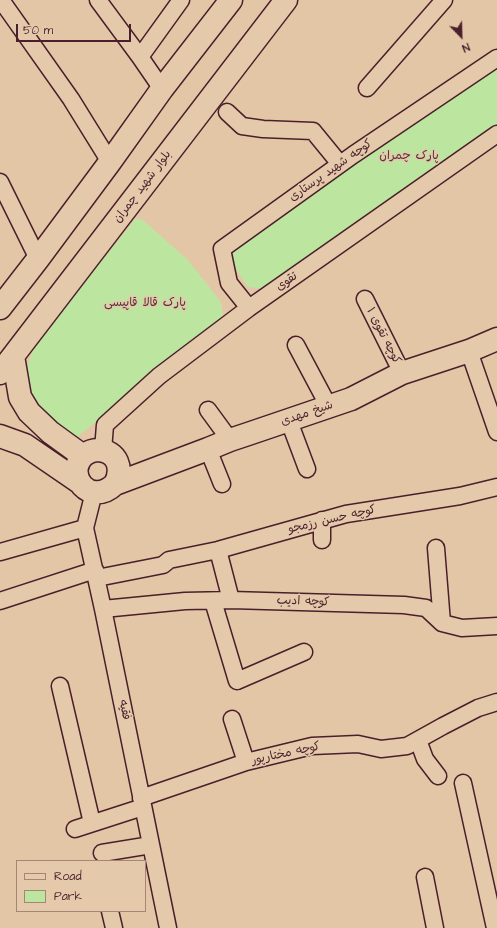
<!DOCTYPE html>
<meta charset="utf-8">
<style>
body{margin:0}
#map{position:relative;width:497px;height:928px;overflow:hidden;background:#e3c6a6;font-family:"Architects Daughter",sans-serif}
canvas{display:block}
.legend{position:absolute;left:16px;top:860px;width:130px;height:52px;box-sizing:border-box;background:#e4c9ab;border:1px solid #a68578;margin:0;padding:5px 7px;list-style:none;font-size:12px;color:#4a1f2b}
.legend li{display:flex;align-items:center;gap:8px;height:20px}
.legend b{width:20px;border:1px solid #a68578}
.north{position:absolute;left:441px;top:16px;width:40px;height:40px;-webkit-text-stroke:3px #e4c9ab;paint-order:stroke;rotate:157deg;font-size:11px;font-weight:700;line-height:16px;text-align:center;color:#4a1f2b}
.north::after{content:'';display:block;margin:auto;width:14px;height:18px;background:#4a1f2b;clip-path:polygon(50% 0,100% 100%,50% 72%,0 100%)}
.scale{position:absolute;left:16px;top:24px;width:115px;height:18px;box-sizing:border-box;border:2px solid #4a1f2b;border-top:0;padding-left:5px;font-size:12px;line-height:14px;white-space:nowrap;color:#4a1f2b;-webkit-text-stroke:3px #e4c9ab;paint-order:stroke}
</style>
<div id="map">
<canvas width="497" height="928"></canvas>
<ul class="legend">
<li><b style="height:5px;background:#e4c9ab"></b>Road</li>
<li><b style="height:11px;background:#bce5a0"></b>Park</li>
</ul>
<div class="north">N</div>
<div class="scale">50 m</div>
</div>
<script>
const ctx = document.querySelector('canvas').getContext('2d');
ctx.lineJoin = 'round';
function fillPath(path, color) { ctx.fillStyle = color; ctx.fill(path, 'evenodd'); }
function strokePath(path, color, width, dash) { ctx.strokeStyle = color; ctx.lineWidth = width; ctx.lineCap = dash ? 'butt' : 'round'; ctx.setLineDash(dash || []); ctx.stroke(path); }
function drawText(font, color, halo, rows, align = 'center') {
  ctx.font = font + ' "Architects Daughter","Playpen Sans Arabic",sans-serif'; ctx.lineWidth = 3; ctx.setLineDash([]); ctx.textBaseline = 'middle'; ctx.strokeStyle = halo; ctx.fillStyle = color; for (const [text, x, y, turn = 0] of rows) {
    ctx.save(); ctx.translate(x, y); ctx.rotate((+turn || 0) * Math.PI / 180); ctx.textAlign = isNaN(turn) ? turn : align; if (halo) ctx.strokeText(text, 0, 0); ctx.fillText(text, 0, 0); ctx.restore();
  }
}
fillPath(new Path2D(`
 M 497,64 L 497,126 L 266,289 L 248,287 L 232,263 L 234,247 Z
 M 136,218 L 144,221 L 188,260 L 221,302 L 223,317 L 75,439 L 47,416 L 31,396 L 27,367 L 35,344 Z`), '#bce5a0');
const street = new Path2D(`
 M 1,0 L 71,99 L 110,162
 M 98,0 L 140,57 L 162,89
 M 140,57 L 181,0
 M 367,88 L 444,0
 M 227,112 L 242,126 L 263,129 L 313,131 L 340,164
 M 0,182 L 38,259
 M 365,299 L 402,373
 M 249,308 L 229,283 L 222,249 L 353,155 L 497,58
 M 296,345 L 329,407
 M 469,351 L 497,432
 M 208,410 L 230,440
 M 289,421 L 307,469
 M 208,449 L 222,484
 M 103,450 L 105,425 L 159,376 L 249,308 L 497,134
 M 94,492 L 85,528 L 103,609 L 168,928
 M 322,540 L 322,520
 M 436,548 L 442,623
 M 218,550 L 231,600
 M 0,552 L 85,528
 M 97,578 L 163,565 L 169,560 L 218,550 L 346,514 L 460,496 L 497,487
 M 0,601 L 95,570
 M 213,601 L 237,681 L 304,652
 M 103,609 L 185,601 L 231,600 L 404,605 L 426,608 L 442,623 L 462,628 L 497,626
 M 60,686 L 92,823
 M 232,719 L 246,762
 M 418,740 L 425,759 L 438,776
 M 463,783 L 495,928
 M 141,798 L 246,762 L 312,746 L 358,744 L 381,749 L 407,746 L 443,726 L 478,708 L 497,702
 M 75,829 L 143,807
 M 102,853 L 151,845
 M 425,877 L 435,928
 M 110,911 L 114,928`);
const secondary = new Path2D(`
 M 0,308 L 38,259 L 110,162 L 162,89 L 231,0
 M 13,356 L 20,397 L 29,412 L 50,432 L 83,456
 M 0,373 L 286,0
 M 0,436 L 25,445 L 79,482
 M 115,484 C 123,469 118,451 98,450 C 93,450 88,452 84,455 C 63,474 90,508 115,484 L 208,449 L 230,440 L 248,434 L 351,399 L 402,373 L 469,351 L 497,339`);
strokePath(street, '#4a1f2b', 19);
strokePath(secondary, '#4a1f2b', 25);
strokePath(street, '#e4c9ab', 16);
strokePath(secondary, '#e4c9ab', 22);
drawText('12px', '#553337', '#e4c9ab', [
 ["پارک چمران",409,156],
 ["پارک قالا قاپیسی",145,303]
]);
drawText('12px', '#4a1f2b', '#e4c9ab', [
 ["کوچه شهید پرستاری",331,171,-35],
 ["بلوار شهید چمران",143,187,-53],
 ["تقوی",287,282,-35],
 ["کوچه تقوی ۱",383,336,63],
 ["شیخ مهدی",307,414,-19],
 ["کوچه حسن رزمجو",332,520,-13],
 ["کوچه ادیب",303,602,2],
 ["فقیه",124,710,79],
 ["کوچه مختارپور",286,754,-12]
]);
</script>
